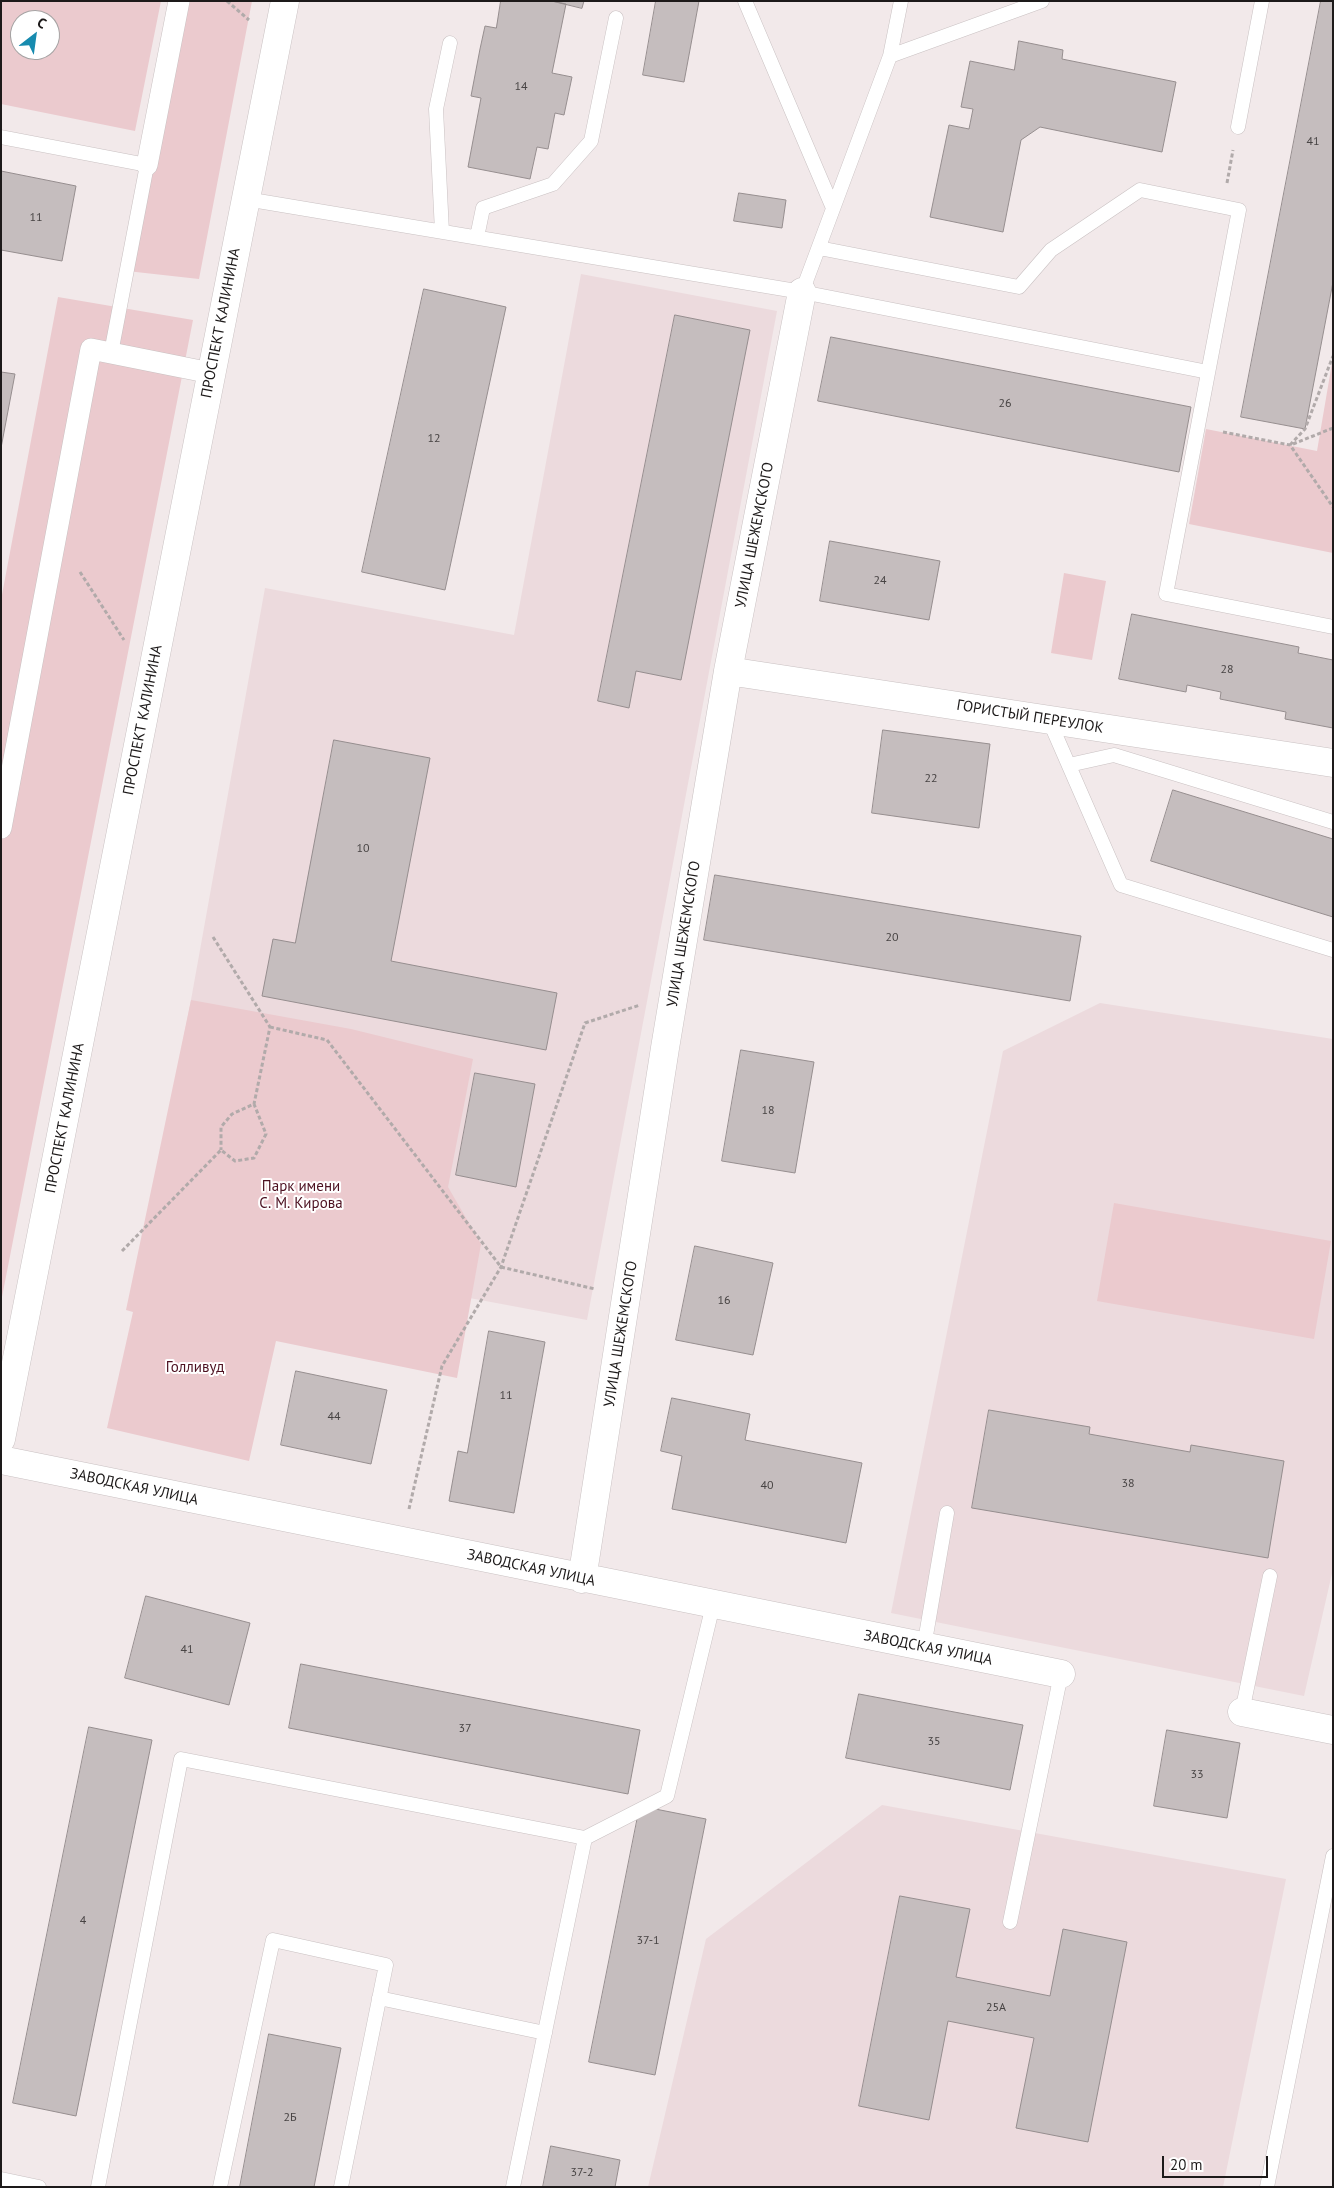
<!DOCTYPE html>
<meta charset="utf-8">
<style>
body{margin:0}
#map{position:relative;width:1334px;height:2188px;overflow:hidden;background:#f2e9ea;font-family:"PT Sans",sans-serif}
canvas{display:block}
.frame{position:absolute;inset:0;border:2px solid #1d1a1a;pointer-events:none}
.north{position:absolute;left:10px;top:10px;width:50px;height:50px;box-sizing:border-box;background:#fff;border:1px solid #a5a3a3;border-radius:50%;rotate:30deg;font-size:14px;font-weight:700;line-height:20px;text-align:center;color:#1d1a1a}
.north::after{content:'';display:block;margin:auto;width:18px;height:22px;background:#178baf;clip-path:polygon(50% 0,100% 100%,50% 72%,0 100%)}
.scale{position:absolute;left:1162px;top:2156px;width:106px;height:22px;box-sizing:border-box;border:2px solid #1d1a1a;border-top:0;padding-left:6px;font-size:15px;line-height:18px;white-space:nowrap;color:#1d1a1a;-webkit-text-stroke:4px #fff;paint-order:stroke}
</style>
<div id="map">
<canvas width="1334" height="2188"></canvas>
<div class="frame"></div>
<div class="north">С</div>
<div class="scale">20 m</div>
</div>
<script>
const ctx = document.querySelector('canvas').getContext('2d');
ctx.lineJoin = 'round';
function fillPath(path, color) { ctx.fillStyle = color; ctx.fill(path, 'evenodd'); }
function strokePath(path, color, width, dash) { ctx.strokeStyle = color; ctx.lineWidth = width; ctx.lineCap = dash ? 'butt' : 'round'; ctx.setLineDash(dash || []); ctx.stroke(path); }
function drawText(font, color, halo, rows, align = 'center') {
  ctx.font = font + ' "PT Sans",sans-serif'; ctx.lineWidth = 4; ctx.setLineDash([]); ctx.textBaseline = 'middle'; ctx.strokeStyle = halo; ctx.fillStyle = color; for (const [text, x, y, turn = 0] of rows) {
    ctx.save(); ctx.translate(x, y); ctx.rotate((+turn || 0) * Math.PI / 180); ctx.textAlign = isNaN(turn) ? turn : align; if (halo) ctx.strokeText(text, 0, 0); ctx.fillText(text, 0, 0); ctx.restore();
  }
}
fillPath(new Path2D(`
 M 581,274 L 777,311 L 587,1320 L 144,1237 L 191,1000 L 265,588 L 514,635 Z
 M 1100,1003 L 1333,1039 L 1333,1569 L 1304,1696 L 891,1613 L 1003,1051 Z
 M 882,1805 L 1286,1879 L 1223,2187 L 648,2187 L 706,1939 Z`), '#ecdadd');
fillPath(new Path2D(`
 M 1,1 L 161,1 L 135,131 L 1,104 ZM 20,20 L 50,20 L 50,50 L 20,50 Z
 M 179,1 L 252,1 L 199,279 L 127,271 Z
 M 58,297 L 193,320 L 1,1302 L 1,600 Z
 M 1333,357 L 1333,553 L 1189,524 L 1206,429 L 1317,451 Z
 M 1064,573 L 1106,581 L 1092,660 L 1051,653 Z
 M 191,1000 L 351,1029 L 473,1059 L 448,1187 L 481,1244 L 457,1378 L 276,1341 L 249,1461 L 107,1428 L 133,1312 L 126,1310 Z
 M 1114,1203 L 1331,1241 L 1314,1339 L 1097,1301 Z`), '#ebcace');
const building = new Path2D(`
 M 501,1 L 552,1 L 566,4 L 552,73 L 572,77 L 564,115 L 555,113 L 548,149 L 537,147 L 530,179 L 468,167 L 481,98 L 471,96 L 480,49 L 485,26 L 496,28 Z
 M 552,1 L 584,1 L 582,8 Z
 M 656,1 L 699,1 L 684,82 L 643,75 Z
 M 1321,1 L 1333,1 L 1333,282 L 1305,429 L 1241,417 Z
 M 1019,41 L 1063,50 L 1062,59 L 1176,82 L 1162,152 L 1040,127 L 1021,140 L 1003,232 L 930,217 L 949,125 L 969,129 L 973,109 L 961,107 L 970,61 L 1014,70 Z
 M 1,171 L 76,186 L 62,261 L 1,250 Z
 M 739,193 L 786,200 L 782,228 L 734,221 Z
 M 424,289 L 506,307 L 445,590 L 362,572 Z
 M 675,315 L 750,330 L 681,680 L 636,671 L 629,708 L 598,701 Z
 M 831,337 L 1191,407 L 1179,472 L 818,401 Z
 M 1,372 L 15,374 L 1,448 Z
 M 830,541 L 940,561 L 929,620 L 820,601 Z
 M 1132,614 L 1299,647 L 1298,653 L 1333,660 L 1333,728 L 1285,719 L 1286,712 L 1220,699 L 1221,692 L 1187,685 L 1186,692 L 1119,679 Z
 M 883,730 L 990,744 L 979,828 L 872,813 Z
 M 334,740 L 430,758 L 391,961 L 557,993 L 546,1050 L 262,996 L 273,939 L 295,943 Z
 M 1173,790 L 1333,839 L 1333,917 L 1151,861 Z
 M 715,875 L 1081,936 L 1070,1001 L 704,940 Z
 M 741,1050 L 814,1062 L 795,1173 L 722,1161 Z
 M 475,1073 L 535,1084 L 516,1187 L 456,1175 Z
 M 695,1246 L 773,1263 L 753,1355 L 676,1340 Z
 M 489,1331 L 545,1342 L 514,1513 L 449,1501 L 458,1451 L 467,1453 Z
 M 296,1371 L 387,1390 L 371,1464 L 281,1445 Z
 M 672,1398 L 750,1414 L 745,1440 L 862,1463 L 846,1543 L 672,1509 L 682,1456 L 661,1451 Z
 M 989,1410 L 1090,1427 L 1089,1434 L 1190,1452 L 1191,1445 L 1284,1461 L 1268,1558 L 972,1508 Z
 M 146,1596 L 250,1623 L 229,1705 L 125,1678 Z
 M 301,1664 L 640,1730 L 628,1794 L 289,1728 Z
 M 859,1694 L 1023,1725 L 1010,1790 L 846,1758 Z
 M 89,1727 L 152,1740 L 76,2116 L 13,2103 Z
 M 1167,1730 L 1240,1743 L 1227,1818 L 1154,1806 Z
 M 640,1806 L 706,1819 L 655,2075 L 589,2062 Z
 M 900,1896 L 970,1909 L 956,1977 L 1050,1996 L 1063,1929 L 1127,1942 L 1088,2142 L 1016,2128 L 1034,2038 L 948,2021 L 929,2120 L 859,2106 Z
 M 269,2034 L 341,2048 L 314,2187 L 240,2187 Z
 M 551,2146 L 620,2160 L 615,2187 L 543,2187 Z`);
fillPath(building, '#c5bdbe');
strokePath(building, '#968e8f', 1);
const service = new Path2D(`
 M 745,1 L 833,208
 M 890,56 L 901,1
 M 1238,127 L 1262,1
 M 1,137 L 147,165 L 111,353
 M 246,199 L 802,292 L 1208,372
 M 442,232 L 436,109 L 450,43
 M 477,237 L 483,208 L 553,184 L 591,141 L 616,18
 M 819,248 L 1019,287 L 1051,250 L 1140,190 L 1239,210 L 1166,594 L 1333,627
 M 802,292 L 890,56 L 1042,1
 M 1049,720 L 1121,885 L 1333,950
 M 1069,765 L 1114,755 L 1333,822
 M 924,1647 L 947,1513
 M 1242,1712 L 1270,1576
 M 585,1838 L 667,1796 L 713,1605
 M 1010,1922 L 1061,1674
 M 379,1998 L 545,2033
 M 1,2179 L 39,2187
 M 98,2187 L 181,1759 L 585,1838 L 513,2187
 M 220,2187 L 273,1940 L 386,1965 L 341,2187
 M 1267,2187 L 1333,1856`);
const pedestrian = new Path2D(`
 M 147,165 L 179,1
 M 1,828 L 91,349 L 211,373`);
const minor = new Path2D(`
 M 728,671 L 1333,763
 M 1,1439 L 285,1
 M 1,1460 L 1061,1674
 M 582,1579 L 665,1048 L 728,671 L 802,292
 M 1242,1712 L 1333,1730`);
strokePath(service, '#c9c1c2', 15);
strokePath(pedestrian, '#c9c1c2', 22);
strokePath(minor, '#c9c1c2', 29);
strokePath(new Path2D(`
 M 227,1 L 249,20
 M 1227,183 L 1233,150
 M 1223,432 L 1290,445 L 1333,507
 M 1293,444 L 1333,428
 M 1290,445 L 1305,429 L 1333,356
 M 80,572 L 124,640
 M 213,937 L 270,1027 L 254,1104
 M 270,1027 L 327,1040 L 501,1267 L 595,1289
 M 122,1251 L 221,1150 L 235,1161 L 254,1158 L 266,1134 L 254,1104 L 232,1114 L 221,1127 L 221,1150
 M 409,1509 L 442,1366 L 501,1267 L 585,1023 L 640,1005`), '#b1aaaa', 3, [4, 2.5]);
strokePath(service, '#fff', 14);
strokePath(pedestrian, '#fff', 21);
strokePath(minor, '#fff', 28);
drawText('12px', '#474343', null, [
 ["14",521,87],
 ["41",1313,142],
 ["11",36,218],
 ["26",1005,404],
 ["12",434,439],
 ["24",880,581],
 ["28",1227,670],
 ["22",931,779],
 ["10",363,849],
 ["20",892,938],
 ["18",768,1111],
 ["16",724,1301],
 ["11",506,1396],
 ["44",334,1417],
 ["38",1128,1484],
 ["40",767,1486],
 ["41",187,1650],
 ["37",465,1729],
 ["35",934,1742],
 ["33",1197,1775],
 ["4",83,1921],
 ["37-1",648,1941],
 ["25А",996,2008],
 ["2Б",290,2118],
 ["37-2",582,2173]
]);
drawText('15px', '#1d1a1a', '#fff', [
 ["ПРОСПЕКТ КАЛИНИНА",221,323,-79],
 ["УЛИЦА ШЕЖЕМСКОГО",755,535,-79],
 ["ГОРИСТЫЙ ПЕРЕУЛОК",1030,717,9],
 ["ПРОСПЕКТ КАЛИНИНА",143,720,-79],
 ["УЛИЦА ШЕЖЕМСКОГО",684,934,-81],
 ["ПРОСПЕКТ КАЛИНИНА",65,1118,-79],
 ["УЛИЦА ШЕЖЕМСКОГО",621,1334,-81],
 ["ЗАВОДСКАЯ УЛИЦА",134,1487,12],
 ["ЗАВОДСКАЯ УЛИЦА",531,1568,12],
 ["ЗАВОДСКАЯ УЛИЦА",928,1648,11]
]);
drawText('15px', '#4d1121', '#fff', [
 ["Парк имени",301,1187],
 ["С. М. Кирова",301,1204],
 ["Голливуд",195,1368]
]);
</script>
